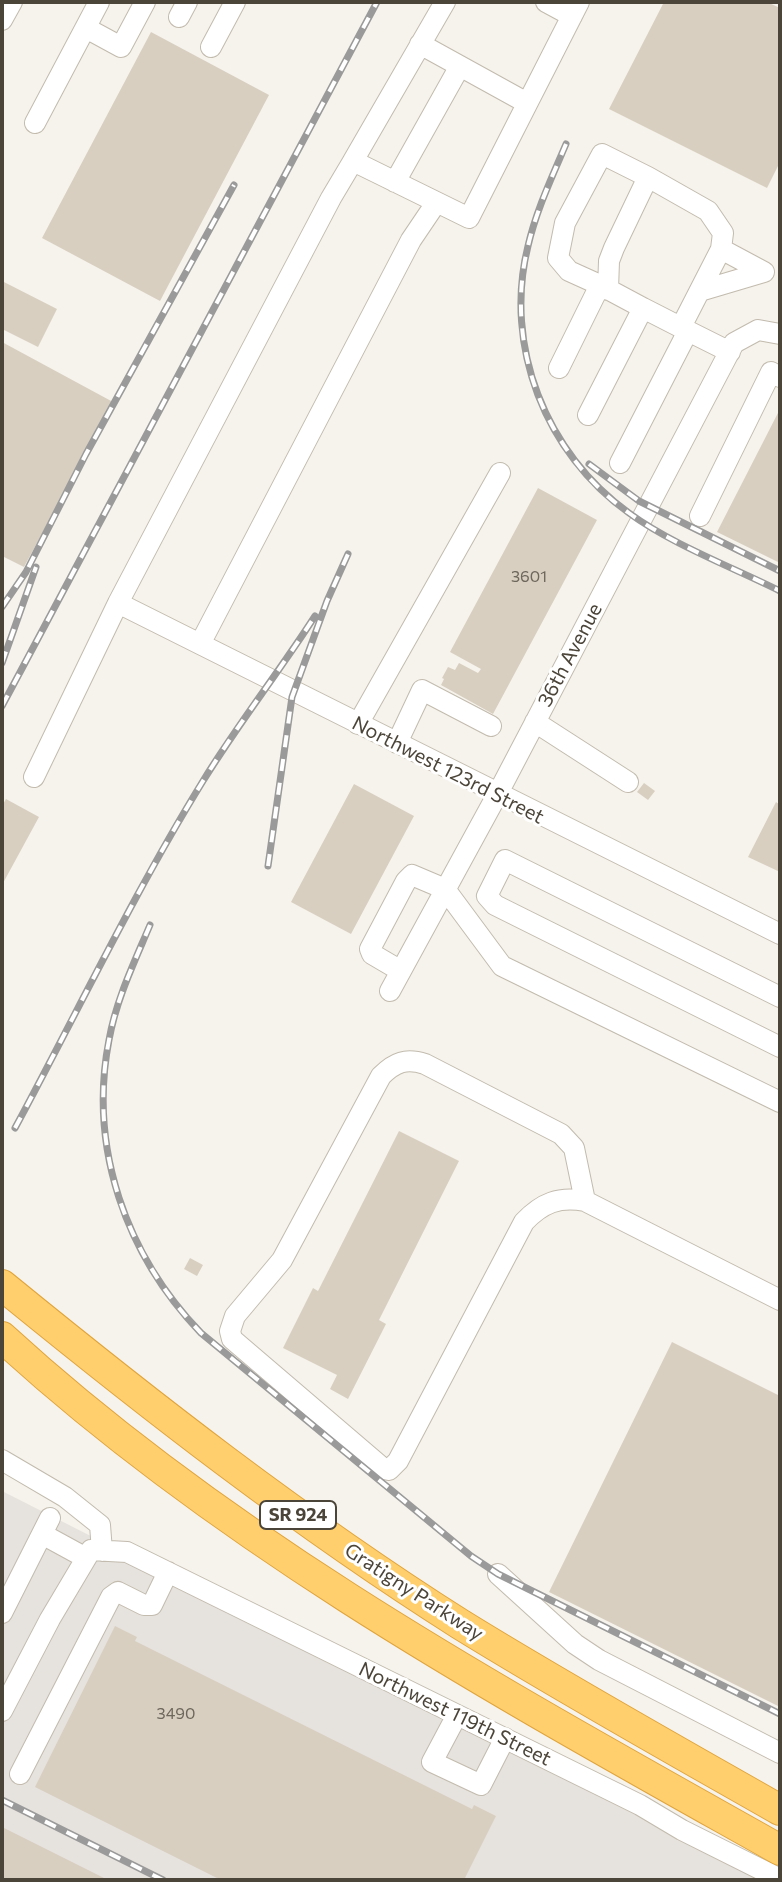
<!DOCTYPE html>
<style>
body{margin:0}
#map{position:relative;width:782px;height:1882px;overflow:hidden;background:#f6f3ec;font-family:Commissioner,sans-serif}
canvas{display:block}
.frame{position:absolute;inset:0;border:4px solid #4b4439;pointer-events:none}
</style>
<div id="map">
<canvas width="782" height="1882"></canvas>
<div class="frame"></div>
</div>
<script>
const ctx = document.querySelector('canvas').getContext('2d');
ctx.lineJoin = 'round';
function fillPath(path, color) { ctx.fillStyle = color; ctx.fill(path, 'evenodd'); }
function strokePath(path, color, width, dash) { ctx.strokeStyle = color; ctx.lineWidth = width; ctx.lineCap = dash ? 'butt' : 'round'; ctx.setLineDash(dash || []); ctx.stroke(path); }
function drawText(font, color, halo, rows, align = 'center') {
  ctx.font = font + ' Commissioner,sans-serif'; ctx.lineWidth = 6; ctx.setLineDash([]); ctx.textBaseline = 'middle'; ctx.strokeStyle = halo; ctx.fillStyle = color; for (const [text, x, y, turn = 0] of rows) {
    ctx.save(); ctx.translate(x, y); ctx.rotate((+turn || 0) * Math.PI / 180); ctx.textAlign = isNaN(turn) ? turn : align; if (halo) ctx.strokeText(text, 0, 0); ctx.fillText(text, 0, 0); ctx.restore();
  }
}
fillPath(new Path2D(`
 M 2,1491 L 769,1880 L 2,1880 Z`), '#e6e2dd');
fillPath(new Path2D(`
 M 664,2 L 767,2 L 780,8 L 780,162 L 767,188 L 609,109 Z
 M 151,32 L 269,95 L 160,301 L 42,238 Z
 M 2,281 L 57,309 L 38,347 L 2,329 Z
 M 2,342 L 113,402 L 24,567 L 2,556 Z
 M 780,409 L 780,563 L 717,532 Z
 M 538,488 L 597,520 L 493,714 L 441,685 L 444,679 L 442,678 L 448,667 L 455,670 L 459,663 L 478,673 L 481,669 L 450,652 Z
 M 644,783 L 655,791 L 648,800 L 637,792 Z
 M 354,784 L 414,816 L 351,934 L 291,902 Z
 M 6,799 L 39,817 L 2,885 L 2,806 Z
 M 776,802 L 780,805 L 780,872 L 748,857 Z
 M 399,1131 L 459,1161 L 379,1320 L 386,1324 L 348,1399 L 330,1389 L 337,1375 L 283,1348 L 313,1288 L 318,1291 Z
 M 190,1258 L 203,1265 L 197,1276 L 184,1269 Z
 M 672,1342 L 780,1396 L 780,1707 L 549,1592 Z
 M 115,1626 L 137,1637 L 135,1641 L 472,1809 L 474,1805 L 496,1816 L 464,1880 L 221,1880 L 35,1787 Z
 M 2,1827 L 108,1880 L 2,1880 Z`), '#d8cfc1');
const minor = new Path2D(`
 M 445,2 L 353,161 L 469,218 L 579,2
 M 546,2 L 572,16
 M 179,17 L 187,2
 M 2,20 L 12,2
 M 86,28 L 121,47 L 145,2
 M 420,44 L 527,103
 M 211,47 L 235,2
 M 35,123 L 99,2
 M 648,177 L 708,211 L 723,233 L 721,249
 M 395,182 L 460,66
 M 600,285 L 569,271 L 558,258 L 565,223 L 602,154 L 648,177 L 614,248 L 609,261 L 608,290
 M 681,327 L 721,249 L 764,272 L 700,291
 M 688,331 L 730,352
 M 559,368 L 600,285 L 643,308
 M 588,415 L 643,308 L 688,331 L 620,463
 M 700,516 L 771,372 L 780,377
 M 118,603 L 780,934
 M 200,644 L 411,240 L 436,203
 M 535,722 L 628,782
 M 358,724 L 500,473
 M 397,743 L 422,690 L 491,726
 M 34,777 L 118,603 L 331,198 L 353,161
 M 401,971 L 372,954 L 370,949 L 406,881 L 412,875 L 445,889 L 502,966 L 780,1102
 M 390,991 L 497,795 L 734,343 L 758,330 L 780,334
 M 780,997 L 505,860 L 487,896 L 495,905 L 780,1047
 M 585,1201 L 574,1148 L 561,1134 L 425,1064 C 406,1058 395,1062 381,1076 L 282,1260 L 235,1316 L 230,1331 L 232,1339 L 384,1469 L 389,1470 L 398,1461 L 524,1222 C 542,1203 559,1196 585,1201 L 780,1300
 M 2,1460 L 65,1497 L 100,1525 L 102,1551
 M 42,1534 L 86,1558
 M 498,1574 L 575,1644 L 599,1660 L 780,1753
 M 2,1613 L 50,1518
 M 2,1711 L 50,1619 L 91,1550 L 127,1552 L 640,1805 L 682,1830 L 780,1879
 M 457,1715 L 432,1762 L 481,1785 L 505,1738
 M 20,1774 L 111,1597 L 118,1592 L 144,1605 L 152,1605 L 168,1572`);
const highway = new Path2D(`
 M 2,1285 C 149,1405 299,1522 460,1624 C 565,1689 673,1749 780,1810
 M 2,1337 C 232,1548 510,1698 780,1850`);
strokePath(minor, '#c2bbae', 22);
strokePath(highway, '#e0a43c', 32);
strokePath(minor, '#fff', 20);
strokePath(highway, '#ffcf6e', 30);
const rail = new Path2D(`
 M 566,144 C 552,177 536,211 528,246 C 503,346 546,454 629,513 C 671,544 732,567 780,591
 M 589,464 L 639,501 L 780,571
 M 2,607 L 26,572 L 86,454 L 234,185
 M 2,663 L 36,567
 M 2,706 L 377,2
 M 268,866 L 292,697 L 327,601 L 348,554
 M 150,925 C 134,963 116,1000 109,1040 C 88,1148 126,1255 201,1333 L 471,1556 L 498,1574 L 780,1714
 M 15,1128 C 77,1013 134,893 203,781 C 238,724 279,672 315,616
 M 2,1800 L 163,1880`);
strokePath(rail, '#9a9a9a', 7);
strokePath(rail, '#fff', 4, [12]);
drawText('16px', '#6e675b', null, [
 ["3601",529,577],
 ["3490",176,1714]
]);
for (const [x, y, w] of [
 [298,1515,76]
]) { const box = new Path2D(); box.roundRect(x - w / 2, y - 14, w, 28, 6); ctx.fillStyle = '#fff'; ctx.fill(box); strokePath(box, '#4b4439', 2); }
drawText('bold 18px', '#4b4439', null, [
 ["SR 924",298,1515]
]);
drawText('20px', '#4b4439', '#fff', [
 ["36th Avenue",570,655,-62],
 ["Northwest 123rd Street",448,770,27],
 ["Gratigny Parkway",414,1592,33],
 ["Northwest 119th Street",455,1714,26]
]);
</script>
